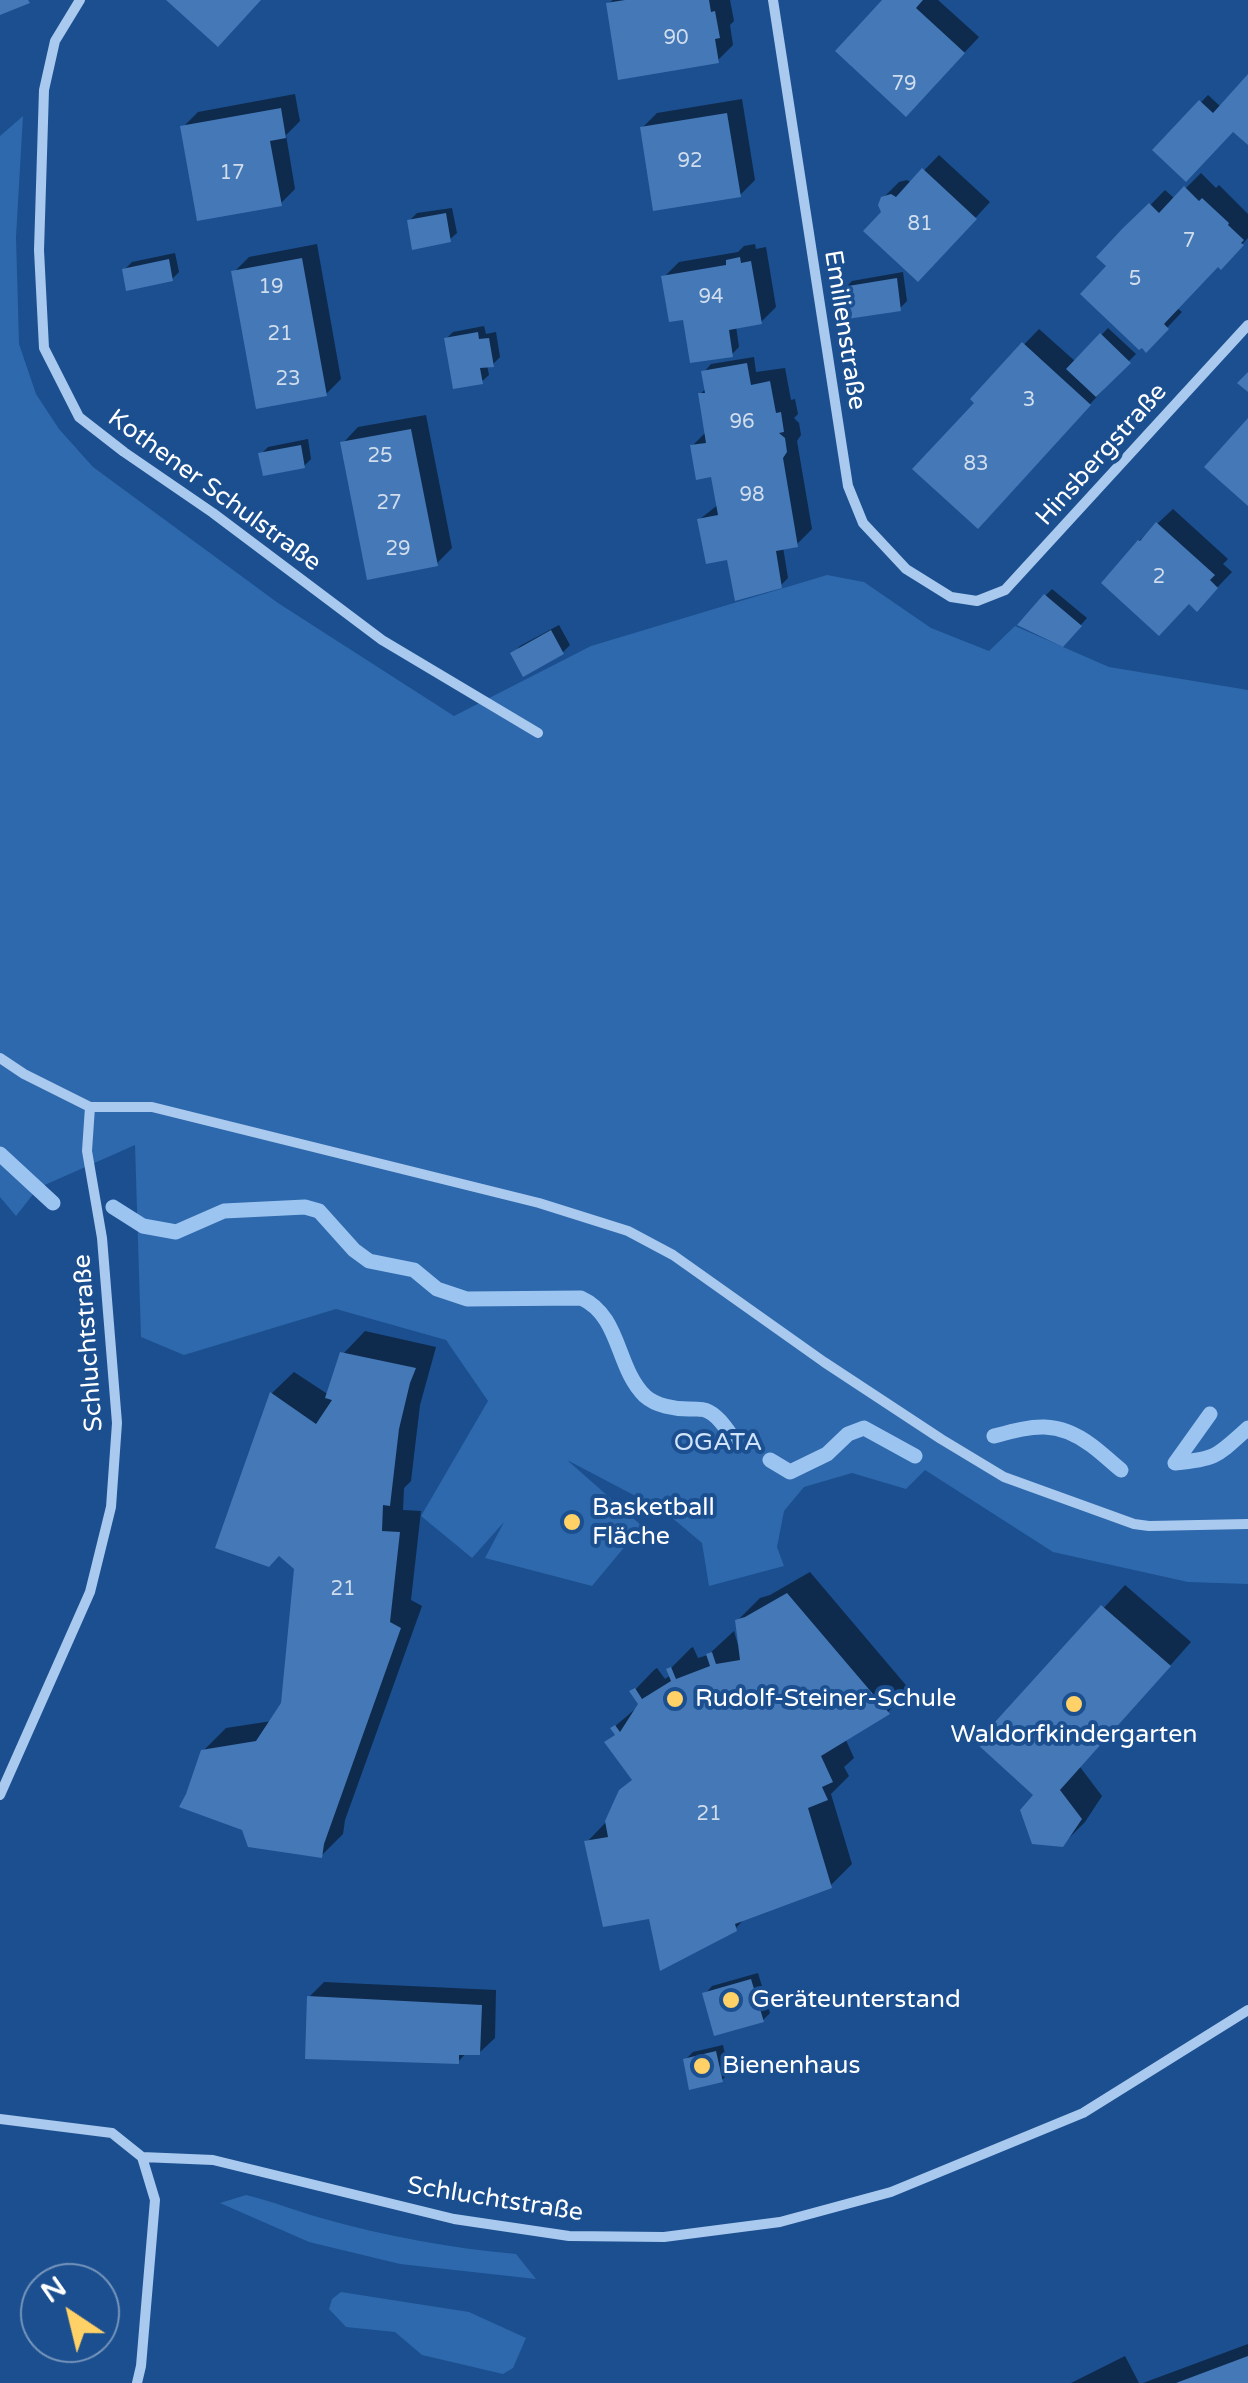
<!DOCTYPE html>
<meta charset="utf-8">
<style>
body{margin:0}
#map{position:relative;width:1248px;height:2383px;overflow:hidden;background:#1b4f8f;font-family:"Varela Round",sans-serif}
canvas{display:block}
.north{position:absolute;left:20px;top:2263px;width:100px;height:100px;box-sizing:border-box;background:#1b4f8f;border:2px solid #7695bc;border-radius:50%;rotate:325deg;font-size:28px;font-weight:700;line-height:40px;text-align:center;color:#fff}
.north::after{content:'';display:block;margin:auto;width:35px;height:45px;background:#ffd166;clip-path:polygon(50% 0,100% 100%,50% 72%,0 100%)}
</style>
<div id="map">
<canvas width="1248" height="2383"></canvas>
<div class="north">N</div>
</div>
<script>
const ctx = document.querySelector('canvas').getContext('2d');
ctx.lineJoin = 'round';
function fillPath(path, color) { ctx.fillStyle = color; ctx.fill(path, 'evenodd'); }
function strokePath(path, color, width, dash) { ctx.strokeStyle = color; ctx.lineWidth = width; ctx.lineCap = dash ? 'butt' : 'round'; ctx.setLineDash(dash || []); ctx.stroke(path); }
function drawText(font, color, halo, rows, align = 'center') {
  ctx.font = font + ' "Varela Round",sans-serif'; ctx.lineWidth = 8; ctx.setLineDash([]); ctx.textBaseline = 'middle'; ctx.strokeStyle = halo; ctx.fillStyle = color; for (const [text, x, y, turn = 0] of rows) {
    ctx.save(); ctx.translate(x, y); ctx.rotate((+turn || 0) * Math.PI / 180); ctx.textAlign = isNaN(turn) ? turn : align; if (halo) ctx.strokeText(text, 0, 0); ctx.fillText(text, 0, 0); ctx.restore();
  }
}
fillPath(new Path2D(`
 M 23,116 L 16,237 L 19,344 L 36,394 L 59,429 L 93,467 L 278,603 L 454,716 L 591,646 L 827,575 L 864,582 L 931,628 L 989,651 L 1015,626 L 1109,667 L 1248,690 L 1248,1584 L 1188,1582 L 1053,1552 L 925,1470 L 906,1489 L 852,1473 L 804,1487 L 784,1511 L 777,1547 L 784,1566 L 709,1586 L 702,1543 L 664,1511 L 567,1460 L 642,1526 L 592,1586 L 485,1558 L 504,1522 L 472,1558 L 421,1516 L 488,1401 L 446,1340 L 336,1309 L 184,1355 L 141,1337 L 135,1145 L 38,1188 L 16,1216 L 0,1197 L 0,136 Z
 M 246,2195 C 272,2201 296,2211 321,2218 C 385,2236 450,2248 516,2254 L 536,2279 L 400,2264 L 309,2242 L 220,2203 Z
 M 341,2292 L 469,2312 L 526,2338 L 513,2368 L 503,2374 L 422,2355 L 395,2332 L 346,2327 L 329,2309 L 332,2299 Z`), '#2e69ad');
fillPath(new Path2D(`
 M 613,0 L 730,0 L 734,21 L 730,25 L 733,45 L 718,60 L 608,4 Z
 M 886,0 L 938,0 L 979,37 L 921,99 Z
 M 1248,78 L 1248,142 L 1234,128 L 1155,150 L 1208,95 L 1221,107 Z
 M 295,94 L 300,121 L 286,135 L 295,189 L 280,204 L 183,127 L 198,112 Z
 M 742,99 L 755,180 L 740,195 L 642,128 L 657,113 Z
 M 939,155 L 990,202 L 933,264 L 884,213 L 883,198 L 899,182 L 907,180 L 912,183 Z
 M 1201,173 L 1216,188 L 1219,185 L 1248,214 L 1248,238 L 1221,266 L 1219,264 L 1177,308 L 1182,312 L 1161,334 L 1110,266 L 1125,231 L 1165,190 L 1175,199 Z
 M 452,208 L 457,233 L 449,240 L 410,220 L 417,213 Z
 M 317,244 L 341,379 L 326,394 L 234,272 L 249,257 Z
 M 755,244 L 756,249 L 766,247 L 776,307 L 761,322 L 736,326 L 739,347 L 732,354 L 685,318 L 664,277 L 679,262 L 738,252 L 744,246 Z
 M 175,253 L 179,272 L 172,279 L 125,269 L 132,262 Z
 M 903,272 L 907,301 L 900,308 L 845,288 L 852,281 Z
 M 484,326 L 486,334 L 496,332 L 500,357 L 493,364 L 487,365 L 489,375 L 481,382 L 446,339 L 453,332 Z
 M 1108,328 L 1136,354 L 1103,387 L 1104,389 L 992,510 L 977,403 L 973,398 L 1039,329 L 1076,362 Z
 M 754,357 L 756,372 L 785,368 L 791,400 L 795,399 L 798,414 L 794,418 L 799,423 L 801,435 L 797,441 L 812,529 L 797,544 L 783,547 L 788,578 L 781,585 L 729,557 L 700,519 L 719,504 L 713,474 L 692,446 L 706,432 L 700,394 L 707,388 L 704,372 L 711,364 Z
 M 426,415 L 452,548 L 437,563 L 343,443 L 358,427 Z
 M 308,439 L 311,459 L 304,466 L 261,454 L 268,447 Z
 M 1173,509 L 1228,559 L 1223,564 L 1232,572 L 1212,593 L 1139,541 Z
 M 1052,589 L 1087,618 L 1070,637 L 1046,595 Z
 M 559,625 L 570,645 L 563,652 L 513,654 L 520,646 Z
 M 365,1331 L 436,1347 L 420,1405 L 411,1481 L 404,1488 L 403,1510 L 421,1511 L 411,1600 L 422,1606 L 345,1820 L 343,1834 L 321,1856 L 203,1751 L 226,1728 L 272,1721 L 284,1704 L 296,1568 L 280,1553 L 218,1546 L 272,1393 L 294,1372 L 329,1395 L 343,1354 Z
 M 810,1572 L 910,1690 L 888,1712 L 845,1738 L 854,1758 L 844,1767 L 849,1776 L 831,1794 L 852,1864 L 830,1886 L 747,1916 L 735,1929 L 651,1916 L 587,1842 L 608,1820 L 634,1779 L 613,1728 L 641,1704 L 633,1692 L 654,1670 L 657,1668 L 665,1679 L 671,1675 L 669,1670 L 691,1648 L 693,1647 L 698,1658 L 708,1655 L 734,1631 L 738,1645 L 737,1621 L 760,1598 L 770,1595 Z
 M 1125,1585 L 1191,1642 L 1080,1767 L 1102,1796 L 1085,1822 L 1062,1845 L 1037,1795 L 979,1743 Z
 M 758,1973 L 770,2013 L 763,2020 L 705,1994 L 712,1986 Z
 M 324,1982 L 496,1990 L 495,2038 L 479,2053 L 467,2052 L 458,2062 L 309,1997 Z
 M 723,2045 L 729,2073 L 722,2080 L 685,2060 L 693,2052 Z
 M 1248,2344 L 1248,2383 L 1143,2383 Z
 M 1125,2356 L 1139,2383 L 1071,2383 Z`), '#0007');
strokePath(new Path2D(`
 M 0,1154 L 53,1203
 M 113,1207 L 143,1226 L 176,1232 L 224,1211 L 305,1207 L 319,1211 L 354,1250 L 369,1261 L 414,1270 L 437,1289 L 467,1299 L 581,1298 C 621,1316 616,1368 645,1396 C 656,1406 675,1409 689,1409 C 691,1409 704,1409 705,1410 C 717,1414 726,1428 733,1438
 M 994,1436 C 1032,1426 1056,1419 1091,1445 C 1102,1453 1111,1462 1121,1470
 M 770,1460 L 790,1472 L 827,1454 L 848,1434 L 864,1428 L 915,1456
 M 1175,1463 C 1217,1459 1217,1456 1248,1428
 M 1175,1463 L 1210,1414`), '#9cc4f0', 15);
fillPath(new Path2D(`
 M 0,0 L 28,0 L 30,3 L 0,15 Z
 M 166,0 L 261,0 L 218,47 Z
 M 625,0 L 709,0 L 711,12 L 715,11 L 720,38 L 715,39 L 719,63 L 618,80 L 606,3 Z
 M 882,0 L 923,0 L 916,8 L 965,53 L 906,117 L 835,51 Z
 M 1248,74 L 1248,145 L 1233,132 L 1186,182 L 1152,150 L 1199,100 L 1213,113 Z
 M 281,108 L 286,138 L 270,141 L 282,206 L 197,221 L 180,126 Z
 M 727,113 L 741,197 L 653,211 L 640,127 Z
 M 922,168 L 977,219 L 918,282 L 863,231 L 881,212 L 878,205 L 881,197 L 891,194 L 896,197 Z
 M 1184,186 L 1199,201 L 1202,198 L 1229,223 L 1228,225 L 1244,240 L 1241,243 L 1244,245 L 1221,270 L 1218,267 L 1164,324 L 1169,329 L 1146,353 L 1142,348 L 1139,350 L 1080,294 L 1106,266 L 1096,257 L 1122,229 L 1149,203 L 1159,213 Z
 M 446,213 L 451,242 L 412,250 L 407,220 Z
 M 740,257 L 741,263 L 751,261 L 762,324 L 729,330 L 733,357 L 690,363 L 683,320 L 669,322 L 661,276 L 726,265 L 726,260 Z
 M 302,258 L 327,396 L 256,409 L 231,271 Z
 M 169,259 L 173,281 L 126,291 L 122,269 Z
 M 897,278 L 901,311 L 847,319 L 842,287 Z
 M 478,332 L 479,339 L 489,338 L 494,367 L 480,368 L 483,384 L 453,389 L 444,338 Z
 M 1100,333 L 1131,363 L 1096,397 L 1066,369 Z
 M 1022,342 L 1091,405 L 978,529 L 912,469 L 974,403 L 970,399 Z
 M 747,363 L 751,385 L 770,381 L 776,413 L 781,412 L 784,432 L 779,433 L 785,438 L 787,452 L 783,458 L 798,547 L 776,551 L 782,588 L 735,601 L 727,560 L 706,564 L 697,519 L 718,515 L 711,477 L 696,480 L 690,445 L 706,443 L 698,393 L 705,393 L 701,371 Z
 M 1248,372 L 1248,392 L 1237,383 Z
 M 1248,418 L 1248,506 L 1204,467 Z
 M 411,429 L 438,566 L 367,580 L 340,442 Z
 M 301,445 L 305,468 L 263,476 L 258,453 Z
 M 1156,522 L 1215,575 L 1210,580 L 1218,588 L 1197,612 L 1189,604 L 1159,636 L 1101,583 L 1138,540 L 1140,541 Z
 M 1044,594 L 1082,626 L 1063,647 L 1017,625 Z
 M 551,630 L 564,654 L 523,677 L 510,653 Z
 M 340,1352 L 416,1368 L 410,1383 L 399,1429 L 390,1506 L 383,1505 L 382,1531 L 400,1532 L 390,1622 L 401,1628 L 324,1844 L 322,1858 L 248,1847 L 242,1830 L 179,1807 L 186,1794 L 201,1750 L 256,1741 L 281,1703 L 294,1569 L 279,1556 L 269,1567 L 215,1548 L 270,1392 L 316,1424 L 332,1400 L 325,1398 Z
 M 787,1593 L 890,1714 L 821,1756 L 833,1782 L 822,1787 L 828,1800 L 808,1808 L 832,1888 L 735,1924 L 737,1931 L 660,1971 L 649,1919 L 603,1927 L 584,1841 L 608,1837 L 605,1821 L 619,1790 L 632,1780 L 604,1742 L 615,1735 L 610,1728 L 615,1725 L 620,1732 L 638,1704 L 629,1691 L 635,1688 L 642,1699 L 671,1681 L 666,1669 L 671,1667 L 676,1679 L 710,1666 L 706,1654 L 712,1652 L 716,1664 L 740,1660 L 735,1620 L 745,1617 Z
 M 1101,1605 L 1171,1666 L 1060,1790 L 1082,1819 L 1063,1847 L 1032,1844 L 1020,1810 L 1033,1795 L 976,1743 Z
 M 751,1979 L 764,2022 L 714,2036 L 702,1993 Z
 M 307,1996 L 482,2005 L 480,2055 L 459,2055 L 459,2064 L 305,2059 Z
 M 716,2051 L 723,2082 L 689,2090 L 683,2059 Z
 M 1248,2356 L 1248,2383 L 1176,2383 Z`), '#4478b7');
strokePath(new Path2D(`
 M 80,0 L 55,41 L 44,90 L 39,250 L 44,348 L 79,417 L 124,452 L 213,513 L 382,640 L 538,733
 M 773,0 L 848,486 L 863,523 L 906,569 L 951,597 L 977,601 L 1005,590 L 1248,325
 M 0,1058 L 24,1074 L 90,1107 L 152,1107 L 539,1203 L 628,1231 L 673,1255 L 824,1362 L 941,1439 L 1004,1477 L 1134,1524 L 1149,1526 L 1248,1524
 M 0,1795 L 90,1592 L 111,1507 L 117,1423 L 102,1238 L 87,1151 L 90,1107
 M 0,2119 L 112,2133 L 142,2157 L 213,2160 L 454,2219 L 569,2236 L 664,2237 L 780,2222 L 891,2192 L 1083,2113 L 1248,2010
 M 137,2383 L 141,2366 L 155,2200 L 142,2157`), '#a9c9ee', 10);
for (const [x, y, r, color] of [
 [572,1522,10,"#ffd166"],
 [675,1699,10,"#ffd166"],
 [1074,1704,10,"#ffd166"],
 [731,2000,10,"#ffd166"],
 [702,2066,10,"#ffd166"]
]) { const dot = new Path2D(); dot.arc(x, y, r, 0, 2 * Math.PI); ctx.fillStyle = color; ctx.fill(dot); strokePath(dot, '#1b4f8f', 4); }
drawText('20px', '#d0dded', null, [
 ["90",676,39],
 ["79",904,85],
 ["92",690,162],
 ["17",232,174],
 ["81",920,225],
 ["7",1189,242],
 ["5",1135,280],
 ["19",271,288],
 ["94",711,298],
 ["21",280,335],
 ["23",288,380],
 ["3",1029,401],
 ["96",742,423],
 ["25",380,457],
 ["83",976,465],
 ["98",752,496],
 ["27",389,504],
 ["29",398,550],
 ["2",1159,578],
 ["21",343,1590],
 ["21",709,1815]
]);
drawText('25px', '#fff', '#1b4f8f', [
 ["Emilienstraße",844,330,81],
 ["Hinsbergstraße",1102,455,-48],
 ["Kothener Schulstraße",214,491,36],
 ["Schluchtstraße",89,1343,-94],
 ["Schluchtstraße",495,2200,9]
]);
drawText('25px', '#cfe3fa', '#1b4f8f', [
 ["OGATA",718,1443]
]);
drawText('25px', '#fff', '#1b4f8f', [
 ["Basketball",592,1508],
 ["Fläche",592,1537],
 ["Rudolf-Steiner-Schule",695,1699],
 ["Waldorfkindergarten",1074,1735,"center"],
 ["Geräteunterstand",751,2000],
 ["Bienenhaus",722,2066]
], 'left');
</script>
